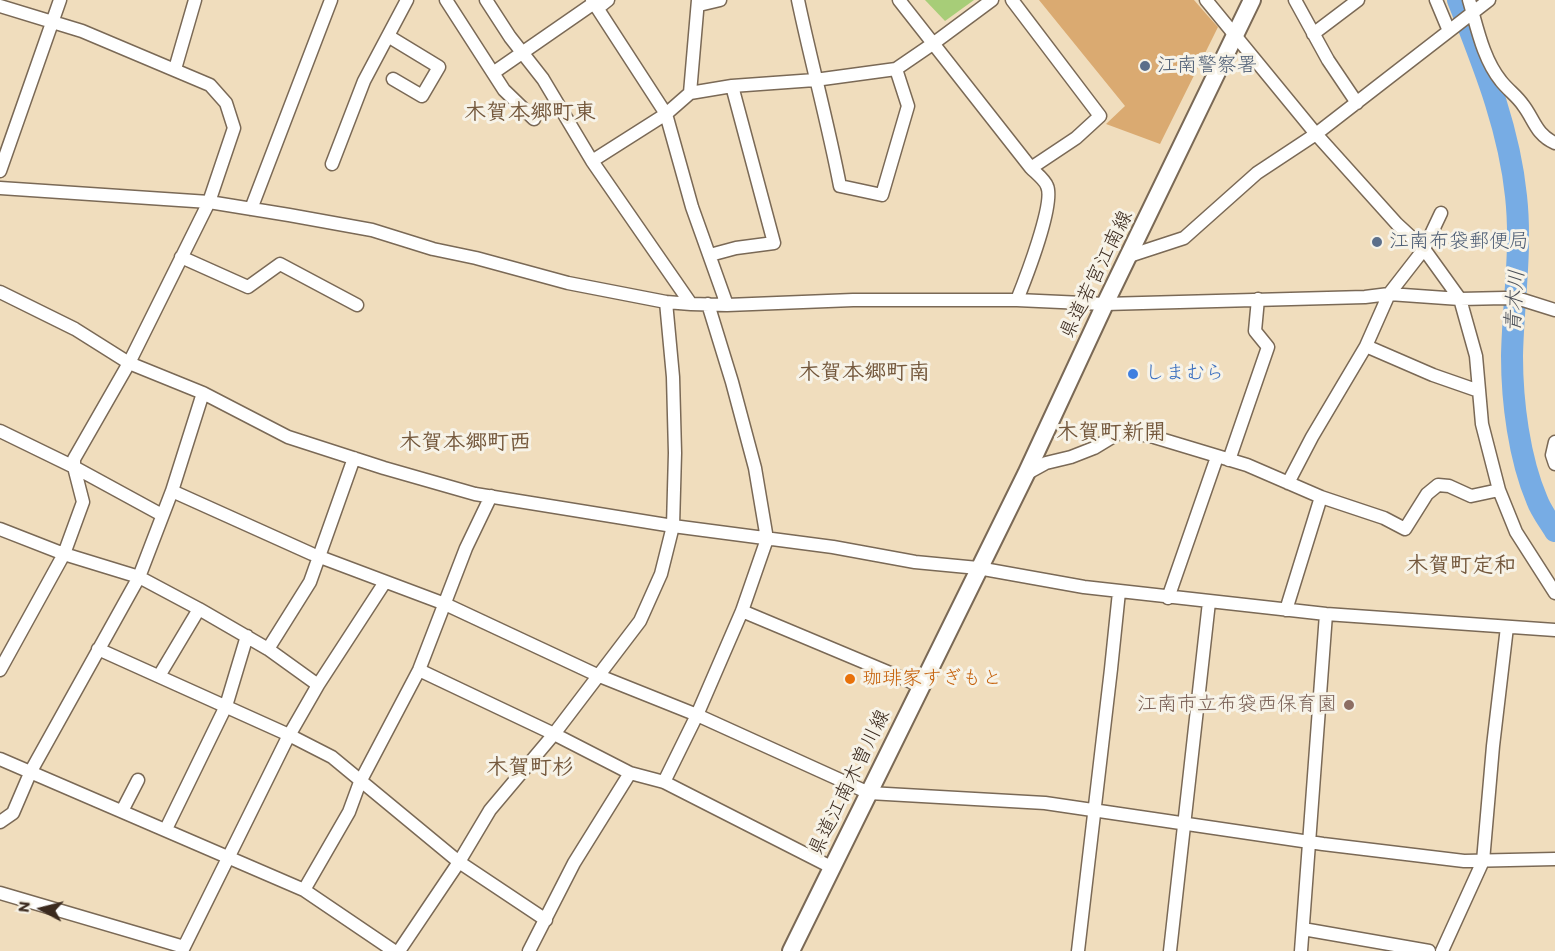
<!DOCTYPE html>
<meta charset="utf-8">
<style>
body{margin:0}
#map{position:relative;width:1555px;height:951px;overflow:hidden;background:#f0ddbd;font-family:Itim,sans-serif}
canvas{display:block}
.north{position:absolute;left:12px;top:879px;width:60px;height:60px;-webkit-text-stroke:4px #f7f3e8;paint-order:stroke;rotate:277deg;font-size:16px;font-weight:700;line-height:24px;text-align:center;color:#3b2a1e}
.north::after{content:'';display:block;margin:auto;width:21px;height:27px;background:#3b2a1e;clip-path:polygon(50% 0,100% 100%,50% 72%,0 100%)}
</style>
<div id="map">
<canvas width="1555" height="951"></canvas>
<div class="north">N</div>
</div>
<script>
const ctx = document.querySelector('canvas').getContext('2d');
ctx.lineJoin = 'round';
function fillPath(path, color) { ctx.fillStyle = color; ctx.fill(path, 'evenodd'); }
function strokePath(path, color, width, dash) { ctx.strokeStyle = color; ctx.lineWidth = width; ctx.lineCap = dash ? 'butt' : 'round'; ctx.setLineDash(dash || []); ctx.stroke(path); }
function drawText(font, color, halo, rows, align = 'center') {
  ctx.font = font + ' Itim,"Klee One",sans-serif'; ctx.lineWidth = 6; ctx.setLineDash([]); ctx.textBaseline = 'middle'; ctx.strokeStyle = halo; ctx.fillStyle = color; for (const [text, x, y, turn = 0] of rows) {
    ctx.save(); ctx.translate(x, y); ctx.rotate((+turn || 0) * Math.PI / 180); ctx.textAlign = isNaN(turn) ? turn : align; if (halo) ctx.strokeText(text, 0, 0); ctx.fillText(text, 0, 0); ctx.restore();
  }
}
fillPath(new Path2D(`
 M 925,0 L 974,0 L 945,21 Z`), '#a7cd78');
strokePath(new Path2D(`
 M 1458,0 C 1483,64 1509,127 1516,196 C 1522,250 1513,303 1512,356 C 1512,401 1519,458 1537,500 C 1541,511 1549,521 1555,531`), '#77ace4', 22);
fillPath(new Path2D(`
 M 1039,0 L 1194,0 L 1208,16 L 1218,27 L 1160,144 L 1106,124 L 1125,106 Z`), '#daaa71');
const minor = new Path2D(`
 M 446,0 L 504,90 L 534,119
 M 486,0 L 510,37 L 543,79 L 592,161 L 691,304
 M 592,0 L 666,114 L 692,207 L 727,305
 M 798,0 C 811,62 828,123 840,186 L 882,195 L 908,106 L 896,69
 M 899,0 L 1031,168 L 1076,138 L 1100,116 L 1012,0
 M 1206,0 L 1316,134 L 1397,224 L 1424,249 L 1460,299 L 1476,356 L 1482,424 L 1499,490 L 1516,532 L 1555,593
 M 1295,0 L 1328,60 L 1357,103
 M 1436,0 L 1449,31
 M 1469,0 C 1477,27 1483,59 1501,81 C 1508,90 1517,96 1523,105 C 1534,119 1536,135 1555,143
 M 699,5 L 720,0
 M 0,6 L 82,31 L 210,85 L 226,103 L 234,128 L 209,202 L 129,363 L 74,459 L 74,467 L 83,502 L 64,554 L 0,670
 M 598,8 L 608,0
 M 1313,34 L 1358,0
 M 388,36 L 439,67 L 422,96 L 393,79
 M 175,69 L 195,0
 M 493,73 L 594,3
 M 690,93 L 698,0
 M 592,161 L 666,114 L 690,93 L 732,86 L 815,80 L 896,69 L 934,43 L 992,0
 M 332,164 L 364,81 L 407,0
 M 0,171 L 60,0
 M 0,188 L 209,202 L 289,215 L 372,230 L 433,249 L 476,258 L 568,283 L 666,302 L 691,304 L 727,305 L 853,300 L 1017,300 L 1105,304 L 1365,297 L 1389,294 L 1460,299 L 1505,298 L 1523,300 L 1555,310
 M 251,209 L 331,0
 M 710,255 L 736,248 L 774,243 L 732,86
 M 1129,256 L 1184,238 L 1257,173 L 1316,134 L 1489,0
 M 181,257 L 248,287 L 280,264 L 357,305
 M 0,292 L 75,329 L 129,363 L 203,393 L 288,437 L 384,468 L 475,494 L 673,526 L 833,547 L 915,562 L 978,568 L 1084,587 L 1326,614 L 1555,630
 M 1017,300 C 1025,280 1055,203 1047,186 C 1045,180 1036,173 1031,168
 M 1366,346 L 1433,375 L 1479,391
 M 0,431 L 74,467 L 162,515
 M 1555,442 L 1552,455 L 1555,464
 M 1229,460 L 1268,347 L 1255,331 L 1258,299
 M 1026,474 L 1046,463 L 1071,457 L 1094,448 L 1122,431 L 1154,437 L 1247,465 L 1321,497 L 1384,518 L 1405,529 L 1427,494 L 1438,485 L 1449,486 L 1471,496 L 1499,490
 M 1288,483 L 1312,437 L 1366,346 L 1389,294 L 1424,249 L 1441,213
 M 172,491 L 203,393
 M 0,529 L 64,554 L 139,577 L 199,609 L 268,649 L 318,685
 M 1168,598 L 1217,457
 M 1286,610 L 1321,497
 M 742,611 L 921,686
 M 98,649 L 289,735 L 332,757 L 459,862 L 546,920
 M 268,649 L 310,582 L 354,458
 M 419,670 L 554,734 L 630,773 L 664,782 L 833,868
 M 159,676 L 199,609
 M 0,759 L 304,890 L 394,951
 M 664,782 L 697,715 L 742,611 L 767,539 L 755,468 L 732,382 L 708,304
 M 122,811 L 138,780
 M 0,822 L 13,813 L 31,771 L 139,577 L 172,491 L 312,554 L 445,604 L 597,675 L 697,715 L 869,793 L 1045,803 L 1323,844 L 1464,861 L 1555,859
 M 166,829 L 226,706 L 247,636
 M 304,890 L 349,812 L 360,782 L 419,670 L 466,548 L 491,496
 M 0,893 L 184,947
 M 1303,929 L 1429,951
 M 182,951 L 287,739 L 318,685 L 385,582
 M 399,951 L 459,862 L 490,810 L 554,734 L 640,621 L 661,574 L 673,526 L 675,453 L 673,377 L 666,302
 M 529,951 L 574,863 L 630,773
 M 1078,951 L 1111,669 L 1119,592
 M 1170,951 L 1209,602
 M 1301,951 L 1326,614
 M 1442,951 L 1483,861 L 1493,746 L 1507,627`);
const major = new Path2D(`
 M 791,951 L 1026,474 L 1105,304 L 1252,0`);
strokePath(minor, '#7a6956', 15);
strokePath(major, '#7a6956', 20);
strokePath(minor, '#fff', 12);
strokePath(major, '#fff', 16);
for (const [x, y, r, color] of [
 [1145,66,6,"#5c6f8a"],
 [1377,242,6,"#5c6f8a"],
 [1133,374,6,"#3f7fe0"],
 [850,679,6,"#e8710a"],
 [1349,705,6,"#8d6e63"]
]) { const dot = new Path2D(); dot.arc(x, y, r, 0, 2 * Math.PI); ctx.fillStyle = color; ctx.fill(dot); strokePath(dot, '#f7f3e8', 2); }
drawText('20px', '#4e5e75', '#f7f3e8', [
 ["江南警察署",1157,66],
 ["江南布袋郵便局",1389,242]
], 'left');
drawText('20px', '#3b2a1e', '#f7f3e8', [
 ["県道若宮江南線",1097,275,-64],
 ["県道江南木曽川線",850,783,-64]
]);
drawText('20px', '#366cbe', '#f7f3e8', [
 ["しまむら",1145,374]
], 'left');
drawText('20px', '#c56008', '#f7f3e8', [
 ["珈琲家すぎもと",862,679]
], 'left');
drawText('20px', '#785e54', '#f7f3e8', [
 ["江南市立布袋西保育園",1337,705]
], 'right');
drawText('italic 21px', '#4d5159', '#f7f3e8', [
 ["青木川",1516,301,-86]
]);
drawText('bold 22px', '#73573b', '#f7f3e8', [
 ["木賀本郷町東",530,113],
 ["木賀本郷町南",864,373],
 ["木賀町新開",1111,433],
 ["木賀本郷町西",465,443],
 ["木賀町定和",1461,566],
 ["木賀町杉",530,768]
]);
</script>
